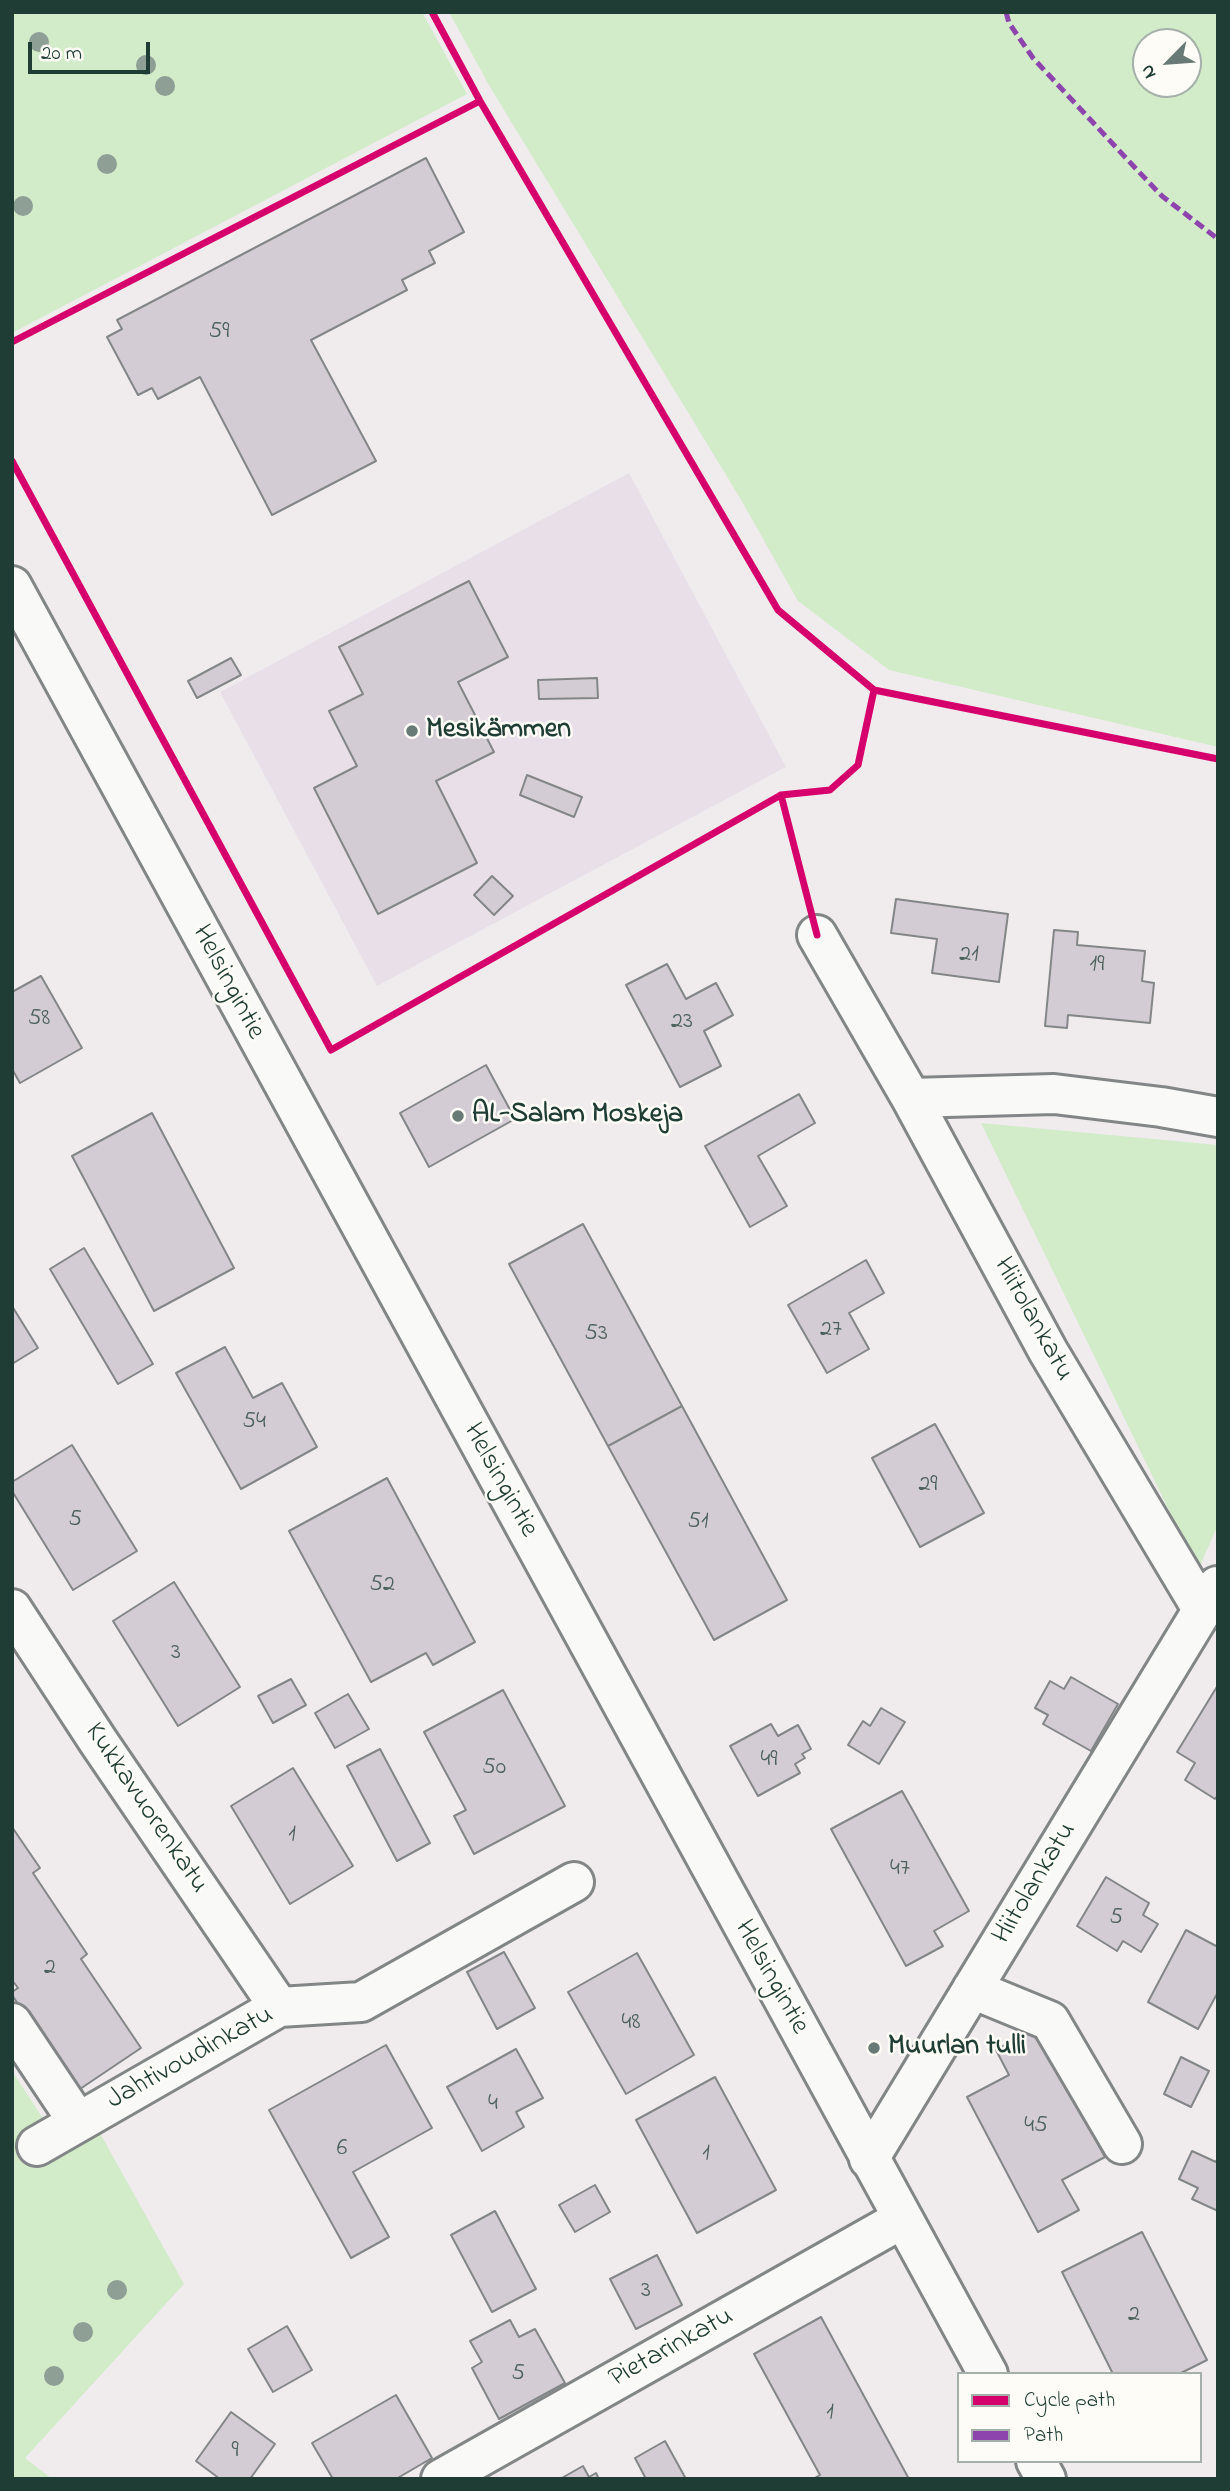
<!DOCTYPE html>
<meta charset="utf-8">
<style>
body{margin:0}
#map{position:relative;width:1230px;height:2491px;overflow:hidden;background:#f0ecee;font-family:"Indie Flower",sans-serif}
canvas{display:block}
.frame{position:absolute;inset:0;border:14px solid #1f3d34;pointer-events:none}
.legend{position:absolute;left:957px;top:2372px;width:245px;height:91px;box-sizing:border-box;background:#fdfcf7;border:2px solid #a4b0a9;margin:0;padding:9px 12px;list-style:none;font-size:21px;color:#1f3d34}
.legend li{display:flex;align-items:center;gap:14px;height:35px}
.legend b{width:35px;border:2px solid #a4b0a9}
.north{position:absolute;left:1132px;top:28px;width:70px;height:70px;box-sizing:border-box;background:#fdfcf7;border:2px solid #a4b0a9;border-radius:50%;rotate:245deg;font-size:19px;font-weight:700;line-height:28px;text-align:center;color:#1f3d34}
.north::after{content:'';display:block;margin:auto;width:24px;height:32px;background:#687a75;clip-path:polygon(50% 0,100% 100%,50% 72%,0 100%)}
.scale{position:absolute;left:28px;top:42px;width:122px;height:32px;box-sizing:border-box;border:4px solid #1f3d34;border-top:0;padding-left:9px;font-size:21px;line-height:24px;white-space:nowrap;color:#1f3d34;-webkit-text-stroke:5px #fdfcf7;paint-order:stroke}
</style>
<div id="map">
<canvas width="1230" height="2491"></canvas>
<div class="frame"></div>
<ul class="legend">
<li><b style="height:9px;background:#d6006c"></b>Cycle path</li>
<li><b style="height:9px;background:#8e44ad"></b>Path</li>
</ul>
<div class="north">N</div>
<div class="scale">20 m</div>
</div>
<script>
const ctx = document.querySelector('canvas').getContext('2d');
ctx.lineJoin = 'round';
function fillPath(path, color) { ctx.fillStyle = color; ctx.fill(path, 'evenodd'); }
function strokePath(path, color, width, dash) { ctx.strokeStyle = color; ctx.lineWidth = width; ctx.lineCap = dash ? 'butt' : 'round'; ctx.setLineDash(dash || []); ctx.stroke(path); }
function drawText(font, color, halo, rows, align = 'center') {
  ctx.font = font + ' "Indie Flower",sans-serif'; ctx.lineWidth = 5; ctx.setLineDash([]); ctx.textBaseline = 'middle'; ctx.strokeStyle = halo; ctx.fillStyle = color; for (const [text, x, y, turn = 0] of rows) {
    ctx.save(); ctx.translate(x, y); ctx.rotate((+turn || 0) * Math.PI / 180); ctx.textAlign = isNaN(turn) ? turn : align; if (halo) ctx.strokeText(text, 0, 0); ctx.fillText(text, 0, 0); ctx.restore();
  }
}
fillPath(new Path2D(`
 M 629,473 L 786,767 L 377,986 L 220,692 Z`), '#e9dfe9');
fillPath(new Path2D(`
 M 12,12 L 422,12 L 467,94 L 12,333 Z
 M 449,12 L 1218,12 L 1218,747 L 889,670 L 798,601 L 740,498 L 490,87 ZM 1188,42 L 1188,84 L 1146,84 L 1146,42 Z
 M 981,1123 L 1218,1145 L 1218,1525 L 1198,1570 Z
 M 12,2071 L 44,2120 L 81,2099 L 184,2284 L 25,2458 L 52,2479 L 12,2479 Z`), '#d2ebc9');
const building = new Path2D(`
 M 426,158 L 464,232 L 429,251 L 435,263 L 402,280 L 407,290 L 311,340 L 376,461 L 272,515 L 200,377 L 158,399 L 152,388 L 138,395 L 107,337 L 122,329 L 117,320 Z
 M 469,581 L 508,657 L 458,682 L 494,752 L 436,781 L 477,863 L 378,914 L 314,788 L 357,766 L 329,711 L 363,694 L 339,647 Z
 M 231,658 L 241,675 L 197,698 L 188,681 Z
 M 597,678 L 598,698 L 539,699 L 538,680 Z
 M 527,775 L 582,797 L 574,817 L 520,795 Z
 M 492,876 L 513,896 L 494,915 L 474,895 Z
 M 896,899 L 1008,914 L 999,982 L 932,973 L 937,939 L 891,933 Z
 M 1054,930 L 1078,932 L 1077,945 L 1145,951 L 1142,981 L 1154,983 L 1150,1023 L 1068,1015 L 1067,1028 L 1045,1026 Z
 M 667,964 L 686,999 L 716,983 L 733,1015 L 704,1031 L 721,1066 L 680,1087 L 626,985 Z
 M 41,976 L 82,1048 L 20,1083 L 12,1069 L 12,992 Z
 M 486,1065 L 515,1119 L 429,1167 L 400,1113 Z
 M 799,1094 L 815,1123 L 758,1156 L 787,1206 L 750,1227 L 705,1146 Z
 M 152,1113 L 234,1268 L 154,1311 L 72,1156 Z
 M 583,1224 L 682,1406 L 608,1446 L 509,1264 Z
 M 84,1248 L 153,1364 L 118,1384 L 50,1269 Z
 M 866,1260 L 884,1293 L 849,1313 L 869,1349 L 827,1373 L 788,1305 Z
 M 12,1306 L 38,1348 L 12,1364 Z
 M 225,1347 L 253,1398 L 282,1383 L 317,1447 L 241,1489 L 176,1373 Z
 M 682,1406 L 787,1600 L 714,1640 L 608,1446 Z
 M 935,1424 L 984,1513 L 920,1547 L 872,1458 Z
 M 72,1445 L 137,1551 L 73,1590 L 12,1491 L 12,1482 Z
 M 387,1478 L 475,1642 L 433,1665 L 426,1653 L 371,1682 L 289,1531 Z
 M 174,1582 L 240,1687 L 178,1726 L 113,1621 Z
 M 1071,1677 L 1118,1704 L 1091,1751 L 1043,1724 L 1048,1715 L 1035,1708 L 1050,1681 L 1064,1689 Z
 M 291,1679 L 306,1705 L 273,1723 L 258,1696 Z
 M 1218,1685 L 1218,1795 L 1215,1799 L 1185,1780 L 1195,1763 L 1177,1752 Z
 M 503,1690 L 565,1806 L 474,1854 L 454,1816 L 466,1810 L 424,1732 Z
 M 348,1694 L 369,1729 L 335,1748 L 315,1713 Z
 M 881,1708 L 905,1722 L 879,1764 L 848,1745 L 863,1721 L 870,1726 Z
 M 771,1724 L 778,1736 L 798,1725 L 811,1749 L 802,1754 L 805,1758 L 795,1764 L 800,1773 L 758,1796 L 730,1746 Z
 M 380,1749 L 430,1843 L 397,1861 L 347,1766 Z
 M 293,1768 L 353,1866 L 290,1904 L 231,1806 Z
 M 902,1791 L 969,1911 L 934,1931 L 943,1946 L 906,1966 L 831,1829 Z
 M 12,1827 L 40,1868 L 33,1873 L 87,1954 L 81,1959 L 141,2048 L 77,2091 L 12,1995 L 12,1992 L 18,1988 L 12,1980 Z
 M 1106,1877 L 1149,1903 L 1143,1915 L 1158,1924 L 1141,1952 L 1123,1941 L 1117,1951 L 1077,1926 Z
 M 1186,1930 L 1218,1947 L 1218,1992 L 1198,2029 L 1148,2002 Z
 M 504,1952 L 535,2008 L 497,2029 L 467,1972 Z
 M 637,1953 L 694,2055 L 626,2094 L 568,1992 Z
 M 1037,2028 L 1105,2157 L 1062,2180 L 1079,2210 L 1038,2232 L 967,2097 L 1009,2075 L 996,2050 Z
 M 386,2045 L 432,2128 L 353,2172 L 389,2237 L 351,2258 L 269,2110 Z
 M 516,2049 L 543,2098 L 516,2112 L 524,2127 L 482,2151 L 447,2087 Z
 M 1181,2057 L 1209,2071 L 1191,2107 L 1164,2094 Z
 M 715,2077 L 776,2190 L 697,2233 L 636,2120 Z
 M 1192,2151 L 1216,2162 L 1218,2157 L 1218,2211 L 1192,2199 L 1198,2188 L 1179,2179 Z
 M 595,2185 L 610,2212 L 575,2232 L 559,2205 Z
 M 495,2211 L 536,2289 L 492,2312 L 451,2235 Z
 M 1142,2232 L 1207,2360 L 1179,2374 L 1113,2374 L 1062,2272 Z
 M 657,2255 L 682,2305 L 636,2329 L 610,2279 Z
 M 821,2317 L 909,2479 L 813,2479 L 820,2475 L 754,2354 Z
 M 510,2320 L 519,2337 L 535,2329 L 565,2383 L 499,2419 L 472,2368 L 482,2362 L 470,2341 Z
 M 287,2326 L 312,2370 L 273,2392 L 248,2349 Z
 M 396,2395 L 432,2458 L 396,2479 L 333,2479 L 312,2443 Z
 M 231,2412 L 275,2444 L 250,2479 L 220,2479 L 196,2461 Z
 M 665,2441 L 686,2479 L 646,2479 L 635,2458 Z
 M 583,2466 L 589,2477 L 596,2473 L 599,2479 L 560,2479 Z`);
fillPath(building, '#d4ccd5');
strokePath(building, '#838686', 2);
const minor = new Path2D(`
 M 817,935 L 911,1098
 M 12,1609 L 98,1741 L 279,2007
 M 1202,1609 L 1048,1351 L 911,1098 L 1054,1094 L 1161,1107 L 1218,1117
 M 972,1989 L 1050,2021 L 1122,2144
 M 12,2023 L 78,2122
 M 37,2146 L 279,2007 L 361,2002 L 574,1882
 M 869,2159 L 1217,1586
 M 441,2479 L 902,2219`);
const major = new Path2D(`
 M 12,586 L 988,2374
 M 1036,2461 L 1046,2479`);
strokePath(minor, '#838686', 44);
strokePath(major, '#838686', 44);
strokePath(minor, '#f9f9f7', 38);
strokePath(major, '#f9f9f7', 38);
strokePath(new Path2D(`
 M 1006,12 L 1009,23 L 1033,58 L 1139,172 L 1162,196 L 1218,239`), '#8e44ad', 5, [10, 5]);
strokePath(new Path2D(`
 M 432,12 L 480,101 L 778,610 L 874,690 L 1218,759
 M 12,342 L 480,101
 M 12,461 L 331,1050 L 781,795 L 830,790 L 858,765 L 874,690
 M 781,795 L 817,935`), '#d6006c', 7);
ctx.fillStyle = '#8e9f95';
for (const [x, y] of [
 [39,42],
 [146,65],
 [165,86],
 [107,164],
 [23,206],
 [117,2290],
 [83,2332],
 [54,2376]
]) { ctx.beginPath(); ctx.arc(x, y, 10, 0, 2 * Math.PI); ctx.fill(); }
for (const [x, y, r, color] of [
 [412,731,7,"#687a75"],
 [458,1116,7,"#687a75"],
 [874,2048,7,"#687a75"]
]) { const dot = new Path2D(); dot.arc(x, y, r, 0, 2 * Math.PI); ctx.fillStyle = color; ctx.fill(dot); strokePath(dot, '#fdfcf7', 2.5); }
drawText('24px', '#4c615c', null, [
 ["59",219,333],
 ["21",969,956],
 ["19",1097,966],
 ["58",39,1020],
 ["23",682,1023],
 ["27",831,1331],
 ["53",596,1335],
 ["54",254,1423],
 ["29",928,1486],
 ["5",75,1521],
 ["51",698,1523],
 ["52",382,1586],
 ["3",176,1654],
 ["49",769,1761],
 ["50",494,1769],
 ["1",292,1836],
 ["47",900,1870],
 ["5",1116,1919],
 ["2",50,1969],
 ["48",631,2024],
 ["4",493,2105],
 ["45",1036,2127],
 ["6",342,2150],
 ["1",706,2155],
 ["3",646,2292],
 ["2",1134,2316],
 ["5",518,2375],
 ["1",830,2414],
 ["9",235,2452]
]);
drawText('bold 28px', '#1f3d34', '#fdfcf7', [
 ["Mesikämmen",426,731],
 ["AL-Salam Moskeja",472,1116],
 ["Muurlan tulli",888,2048]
], 'left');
drawText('28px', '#1f3d34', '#fdfcf7', [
 ["Helsingintie",227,983,62],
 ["Hiitolankatu",1032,1320,61],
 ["Helsingintie",499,1481,61],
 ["Kukkavuorenkatu",145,1809,56],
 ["Hiitolankatu",1036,1884,-59],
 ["Helsingintie",770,1978,61],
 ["Jahtivoudinkatu",191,2059,-29],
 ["Pietarinkatu",672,2349,-29]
]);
</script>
